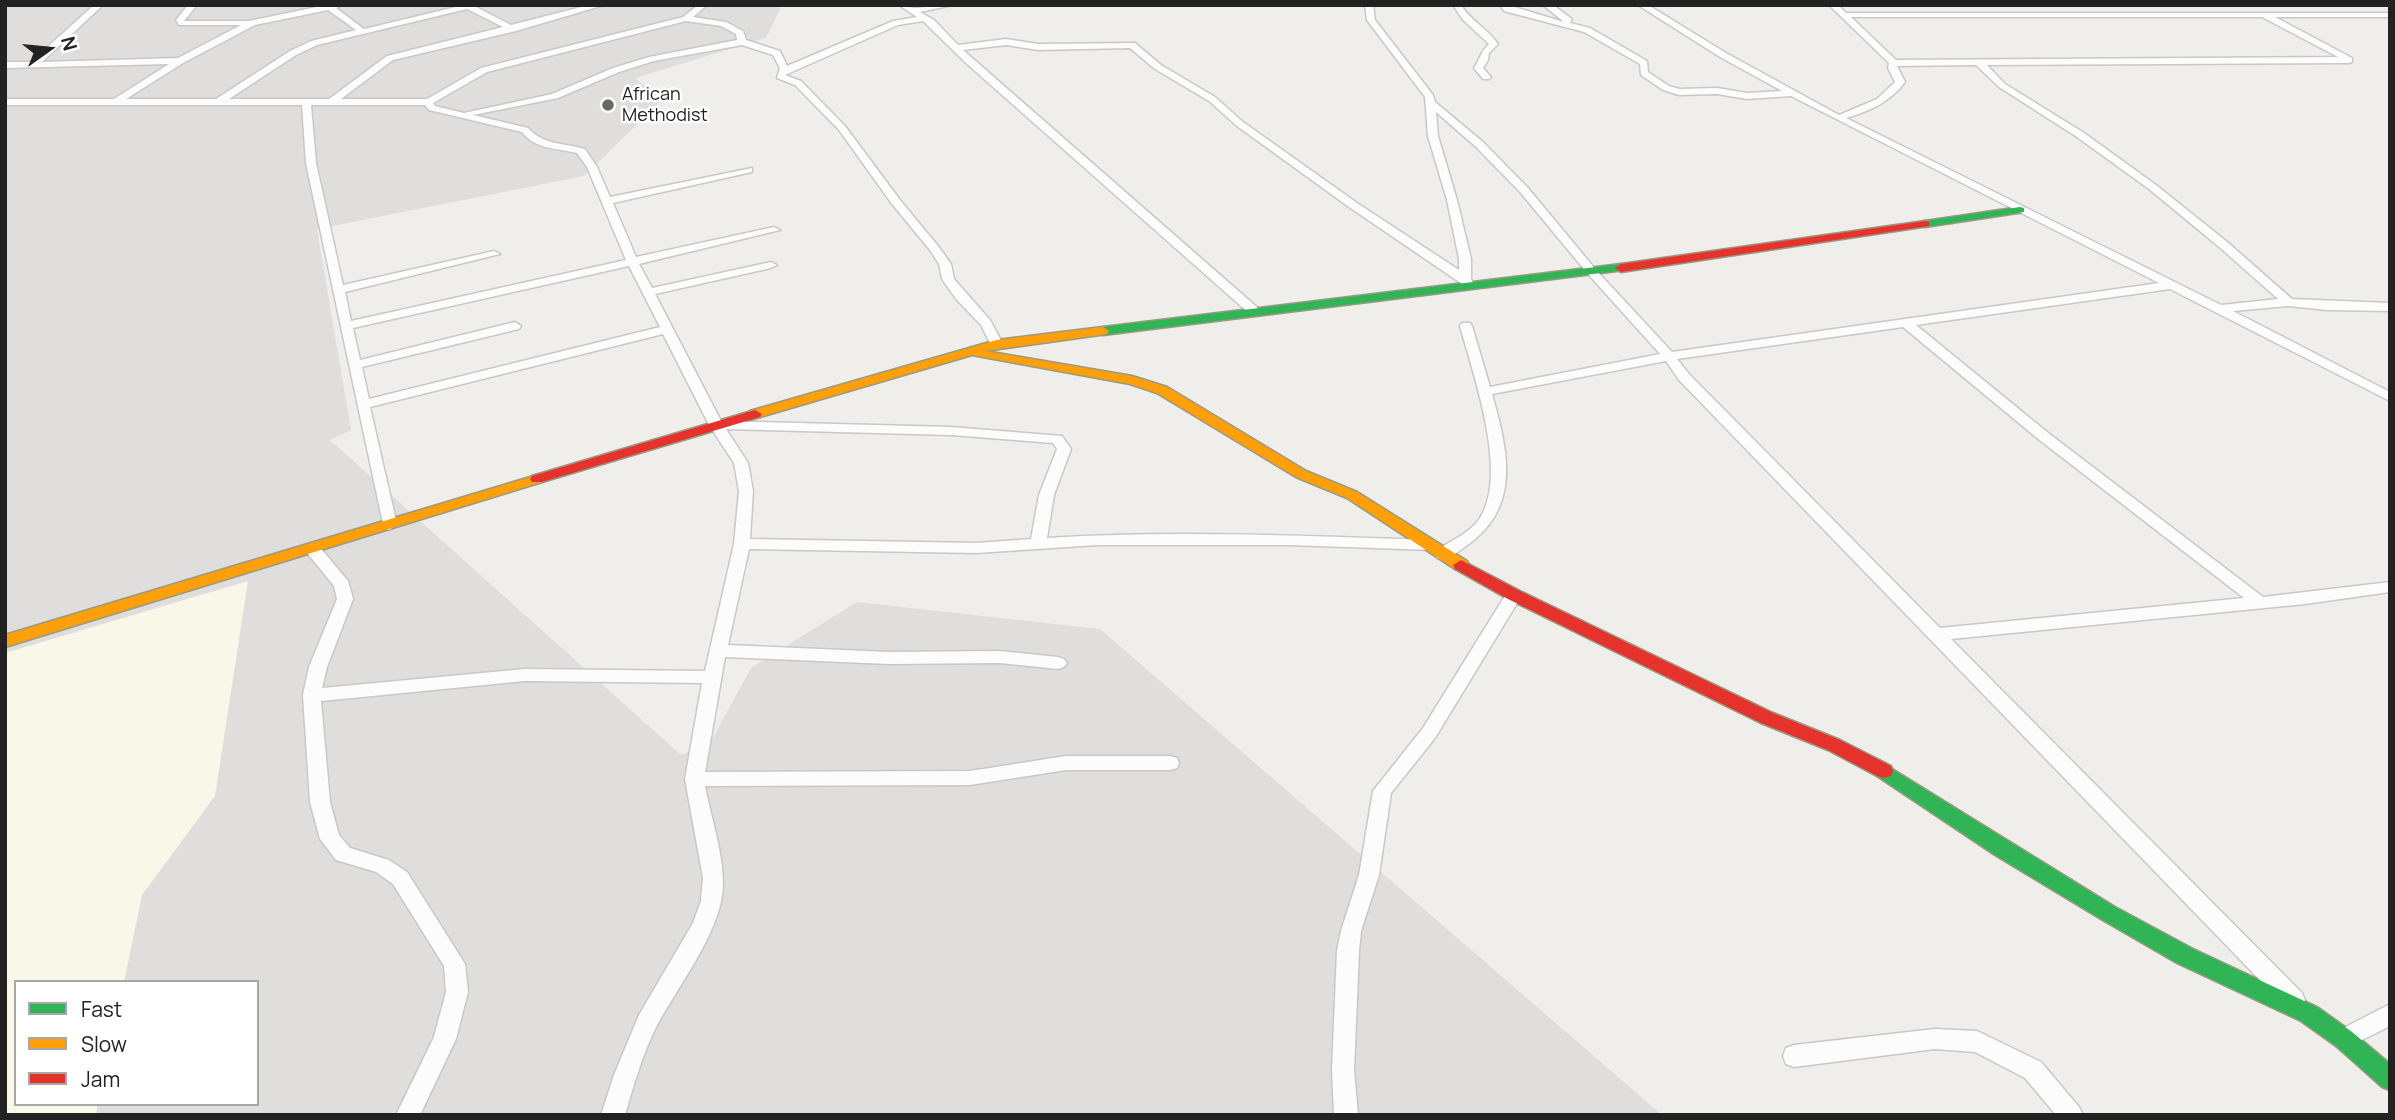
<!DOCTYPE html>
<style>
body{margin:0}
#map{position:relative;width:2395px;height:1120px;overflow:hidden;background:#f0eeeb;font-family:Manrope,sans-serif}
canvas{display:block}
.frame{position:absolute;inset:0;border:7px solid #222;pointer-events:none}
.legend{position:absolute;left:14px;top:980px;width:245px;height:126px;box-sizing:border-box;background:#fff;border:2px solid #a7a7a7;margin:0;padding:9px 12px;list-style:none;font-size:21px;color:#222}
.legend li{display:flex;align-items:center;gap:14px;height:35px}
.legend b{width:35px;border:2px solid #a7a7a7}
.north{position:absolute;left:14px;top:14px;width:70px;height:70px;-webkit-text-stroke:5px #fff;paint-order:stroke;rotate:75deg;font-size:19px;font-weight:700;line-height:28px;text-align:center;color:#222}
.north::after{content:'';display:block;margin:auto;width:24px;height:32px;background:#222;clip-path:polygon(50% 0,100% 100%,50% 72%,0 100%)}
</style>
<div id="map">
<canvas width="2395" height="1120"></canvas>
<div class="frame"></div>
<ul class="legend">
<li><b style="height:9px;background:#30b455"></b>Fast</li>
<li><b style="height:9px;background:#ff9f0a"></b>Slow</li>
<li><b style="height:9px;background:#e5322d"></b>Jam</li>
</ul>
<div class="north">N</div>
</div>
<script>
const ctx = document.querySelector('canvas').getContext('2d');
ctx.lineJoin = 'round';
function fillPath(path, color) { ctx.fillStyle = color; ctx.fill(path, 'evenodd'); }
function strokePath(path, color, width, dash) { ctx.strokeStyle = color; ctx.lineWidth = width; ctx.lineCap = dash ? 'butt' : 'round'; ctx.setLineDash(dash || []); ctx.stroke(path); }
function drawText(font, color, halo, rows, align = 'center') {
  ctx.font = font + ' Manrope,sans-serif'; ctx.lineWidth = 5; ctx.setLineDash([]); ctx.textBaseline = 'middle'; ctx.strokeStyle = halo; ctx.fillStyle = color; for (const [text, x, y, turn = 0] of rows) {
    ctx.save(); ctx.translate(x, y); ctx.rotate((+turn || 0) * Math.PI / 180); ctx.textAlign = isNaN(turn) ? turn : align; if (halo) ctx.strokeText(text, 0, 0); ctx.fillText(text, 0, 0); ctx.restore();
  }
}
fillPath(new Path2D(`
 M 5,5 L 782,5 L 766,38 L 635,78 L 662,100 L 584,176 L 317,229 L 351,430 L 330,440 L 681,755 L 710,743 L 751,668 L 857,602 L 1100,629 L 1662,1115 L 5,1115 ZM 16,982 L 257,982 L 257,1104 L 16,1104 Z`), '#dfdedc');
fillPath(new Path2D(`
 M 248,581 L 215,796 L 142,895 L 124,982 L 16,982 L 16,1104 L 98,1104 L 96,1115 L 5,1115 L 5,653 Z`), '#f8f7e8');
const street = new Path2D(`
 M 94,5 L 103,5 L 42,62 L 178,58 L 241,25 L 179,25 L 176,20 L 188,5 L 197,5 L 184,21 L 249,21 L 326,5 L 343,5 L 336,8 L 364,29 L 464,5 L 479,5 L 476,7 L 511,25 L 589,5 L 604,5 L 516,31 L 393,60 L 341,99 L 427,99 L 481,68 L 683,17 L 698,5 L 707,5 L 693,17 L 726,22 L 743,31 L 746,40 L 780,51 L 787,66 L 893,21 L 917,17 L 899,5 L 914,8 L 953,5 L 920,12 L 934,20 L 958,45 L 1006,39 L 1038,44 L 1135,43 L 1161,65 L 1215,97 L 1243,122 L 1357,203 L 1459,270 L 1459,259 L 1447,200 L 1428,136 L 1425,97 L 1367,20 L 1365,5 L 1373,5 L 1375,20 L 1433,95 L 1435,102 L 1483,142 L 1528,188 L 1596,270 L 1672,352 L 2159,283 L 1791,96 L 1747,99 L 1717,94 L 1679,95 L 1663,90 L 1641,75 L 1640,64 L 1584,32 L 1504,11 L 1500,5 L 1508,5 L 1564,22 L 1543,5 L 1553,5 L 1572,19 L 1570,23 L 1590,28 L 1647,61 L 1648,72 L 1669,86 L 1680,89 L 1717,88 L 1747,93 L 1782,91 L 1720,57 L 1638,5 L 1648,5 L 1726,53 L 1839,115 L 1877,99 L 1895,82 L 1888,68 L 1889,63 L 1829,5 L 1838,5 L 1846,13 L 2390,13 L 2390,17 L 2275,17 L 2352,58 L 2352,62 L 2349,63 L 1987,65 L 2005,84 L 2084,133 L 2156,185 L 2226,241 L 2292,299 L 2390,303 L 2390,311 L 2327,310 L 2288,306 L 2233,311 L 2390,392 L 2390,401 L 2170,289 L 1916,325 L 2047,432 L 2263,597 L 2390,582 L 2390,592 L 2305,604 L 1951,639 L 2302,993 L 2305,1000 L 2302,1007 L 2294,1010 L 2286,1007 L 1679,380 L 1666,361 L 1492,394 C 1508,451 1522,508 1466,546 C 1457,552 1449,561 1437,558 L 1435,554 L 1437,550 C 1451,541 1471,532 1480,518 C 1509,473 1473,374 1460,326 L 1462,323 L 1470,323 L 1472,326 L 1490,387 L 1660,354 L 1588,274 L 1520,192 L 1475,146 L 1436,112 L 1438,136 L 1457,200 L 1471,259 L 1471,279 L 1474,284 L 1468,288 L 1349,207 L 1237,126 L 1209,101 L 1155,69 L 1130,48 L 1038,50 L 1006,45 L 963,50 L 1259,309 L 1259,315 L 1251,315 L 967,64 L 923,21 L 898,25 L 785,75 L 801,81 L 845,126 L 900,200 L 938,246 L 951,264 L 954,279 L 990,320 L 1003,344 L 997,348 L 992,347 L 981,325 L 956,299 L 942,279 L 939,264 L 930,250 L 892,204 L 839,130 L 795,85 L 777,78 L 780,68 L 773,55 L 742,45 L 654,61 L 619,72 L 558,98 L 473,115 L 528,128 C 543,145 564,143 585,149 L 597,167 L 610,197 L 752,168 L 752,172 L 613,203 L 636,257 L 774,227 L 780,230 L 639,264 L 652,288 L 771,262 L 777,265 L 771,268 L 655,294 L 721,421 L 951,427 L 1062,436 L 1071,449 L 1054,495 L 1047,538 C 1175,530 1304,536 1432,540 L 1440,545 L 1432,550 L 1289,545 L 1098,545 L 976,553 L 749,549 L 728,645 L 889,652 L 1000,651 L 1058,657 L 1064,659 L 1067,663 L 1064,667 L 1058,669 L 1000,663 L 889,664 L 725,657 L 705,772 L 970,771 L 1066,756 L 1170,756 L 1177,758 L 1179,763 L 1177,768 L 1170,770 L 1066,770 L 970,785 L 705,786 C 711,819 729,869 721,902 C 711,944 678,987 657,1025 C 643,1053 634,1084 625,1115 L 601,1115 L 614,1075 L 639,1015 L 693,923 L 701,901 L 703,878 L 685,779 L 702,683 L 525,681 L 321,701 L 330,802 L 339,835 L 350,848 L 389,860 L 407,872 L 465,964 L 468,992 L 456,1039 L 420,1115 L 396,1115 L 434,1037 L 446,992 L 444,966 L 393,884 L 376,872 L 336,860 L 320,839 L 310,802 L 303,695 L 309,667 L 337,599 L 334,586 L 304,549 L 312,544 L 318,545 L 348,581 L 353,599 L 327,667 L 322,688 L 525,669 L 705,671 L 734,544 L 739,491 L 734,463 L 709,425 L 663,334 L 370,407 L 397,525 L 389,530 L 384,528 L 306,163 L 302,105 L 5,105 L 5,99 L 114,99 L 169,64 L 5,68 L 5,62 L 31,62 ZM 467,9 L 503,27 L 387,56 L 329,99 L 229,99 L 296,55 L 317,45 ZM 328,10 L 356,30 L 311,41 L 290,51 L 216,99 L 126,99 L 183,63 L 255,25 ZM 1851,17 L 2262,17 L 2338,57 L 1896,60 ZM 686,21 L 721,26 L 736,34 L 737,40 L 649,57 L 613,68 L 552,94 L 464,113 L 435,106 L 433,103 L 487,72 ZM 1976,65 L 1999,87 L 2077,137 L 2149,189 L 2218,246 L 2278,299 L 2221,305 L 1846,118 C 1870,111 1890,102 1905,82 L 1897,66 ZM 311,105 L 425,105 L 429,110 L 522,132 C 536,150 557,148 577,153 L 587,167 L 626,260 L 351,321 L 345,292 L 500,254 L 494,251 L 343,285 L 316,163 ZM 629,266 L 660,327 L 369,399 L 362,367 L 519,329 L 521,326 L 515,322 L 360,360 L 353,328 ZM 1903,327 L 2037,438 L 2244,598 L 1940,628 L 1689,374 L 1677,359 ZM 726,429 L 951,435 L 1053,443 L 1057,449 L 1039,495 L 1031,539 L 976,543 L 750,539 L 753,491 L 748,463 Z
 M 1453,5 L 1461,5 C 1471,21 1488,29 1498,44 L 1489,53 L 1488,60 L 1483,68 L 1491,77 L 1489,79 L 1483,79 L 1474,68 C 1480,59 1481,51 1489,44 L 1463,20 Z
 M 1514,590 L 1522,595 L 1435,738 L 1391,793 L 1379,875 L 1361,931 L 1359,951 L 1354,1070 L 1358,1115 L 1334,1115 L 1332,1070 L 1337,951 L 1341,931 L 1359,875 L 1373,791 L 1423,728 L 1508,591 Z
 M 2390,1004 L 2390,1026 L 2344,1049 L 2336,1046 L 2333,1039 L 2336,1032 Z
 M 1935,1029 L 1977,1031 L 2041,1062 L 2079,1107 L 2083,1115 L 2056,1115 L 2025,1078 L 1975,1052 L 1935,1049 L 1794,1067 L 1786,1064 L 1783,1056 L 1786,1048 L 1794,1045 Z`);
const fast = new Path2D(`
 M 2020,207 L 2024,208 L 2024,212 L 1925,227 L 1919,224 L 1925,221 Z
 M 1621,264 L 1627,268 L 1625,270 L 1103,335 L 1097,331 L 1103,327 Z
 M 1884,764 L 2115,907 L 2193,949 L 2317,1007 L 2352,1032 L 2390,1064 L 2390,1090 L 2382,1087 L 2336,1046 L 2301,1021 L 2177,963 L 2101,919 L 1995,855 L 1877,776 L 1875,771 L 1877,766 Z`);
const slow = new Path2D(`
 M 1103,327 L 1109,331 L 1107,334 L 985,351 L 1132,376 L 1167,387 L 1306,471 L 1357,492 L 1467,561 L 1469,565 L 1467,569 L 1455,569 L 1347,498 L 1296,477 L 1157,393 L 1130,384 L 972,355 L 760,417 L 750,417 L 748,414 L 750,411 L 997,340 Z
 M 537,475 L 542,476 L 544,479 L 542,482 L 5,647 L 5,635 Z`);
const jam = new Path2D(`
 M 1925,221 L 1929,222 L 1929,226 L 1621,272 L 1615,268 L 1621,264 Z
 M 755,410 L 762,414 L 760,417 L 542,482 L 532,482 L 530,479 L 532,476 Z
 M 1461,560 L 1520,591 L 1773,713 L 1840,740 L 1891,766 L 1893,771 L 1891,776 L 1884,778 L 1877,776 L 1828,750 L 1761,723 L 1508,599 L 1455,569 L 1453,565 Z`);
strokePath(street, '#c9c8c7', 3);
strokePath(fast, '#999a82', 3);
strokePath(slow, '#999a82', 3);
strokePath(jam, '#999a82', 3);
fillPath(street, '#fdfcfc');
fillPath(fast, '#30b455');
fillPath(slow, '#ff9f0a');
fillPath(jam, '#e5322d');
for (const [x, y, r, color] of [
 [608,105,7,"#6a6968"]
]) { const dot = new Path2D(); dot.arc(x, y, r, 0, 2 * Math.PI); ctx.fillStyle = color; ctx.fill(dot); strokePath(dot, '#fff', 2.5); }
drawText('18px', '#222', '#fff', [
 ["African",622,95],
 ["Methodist",622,116]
], 'left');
</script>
